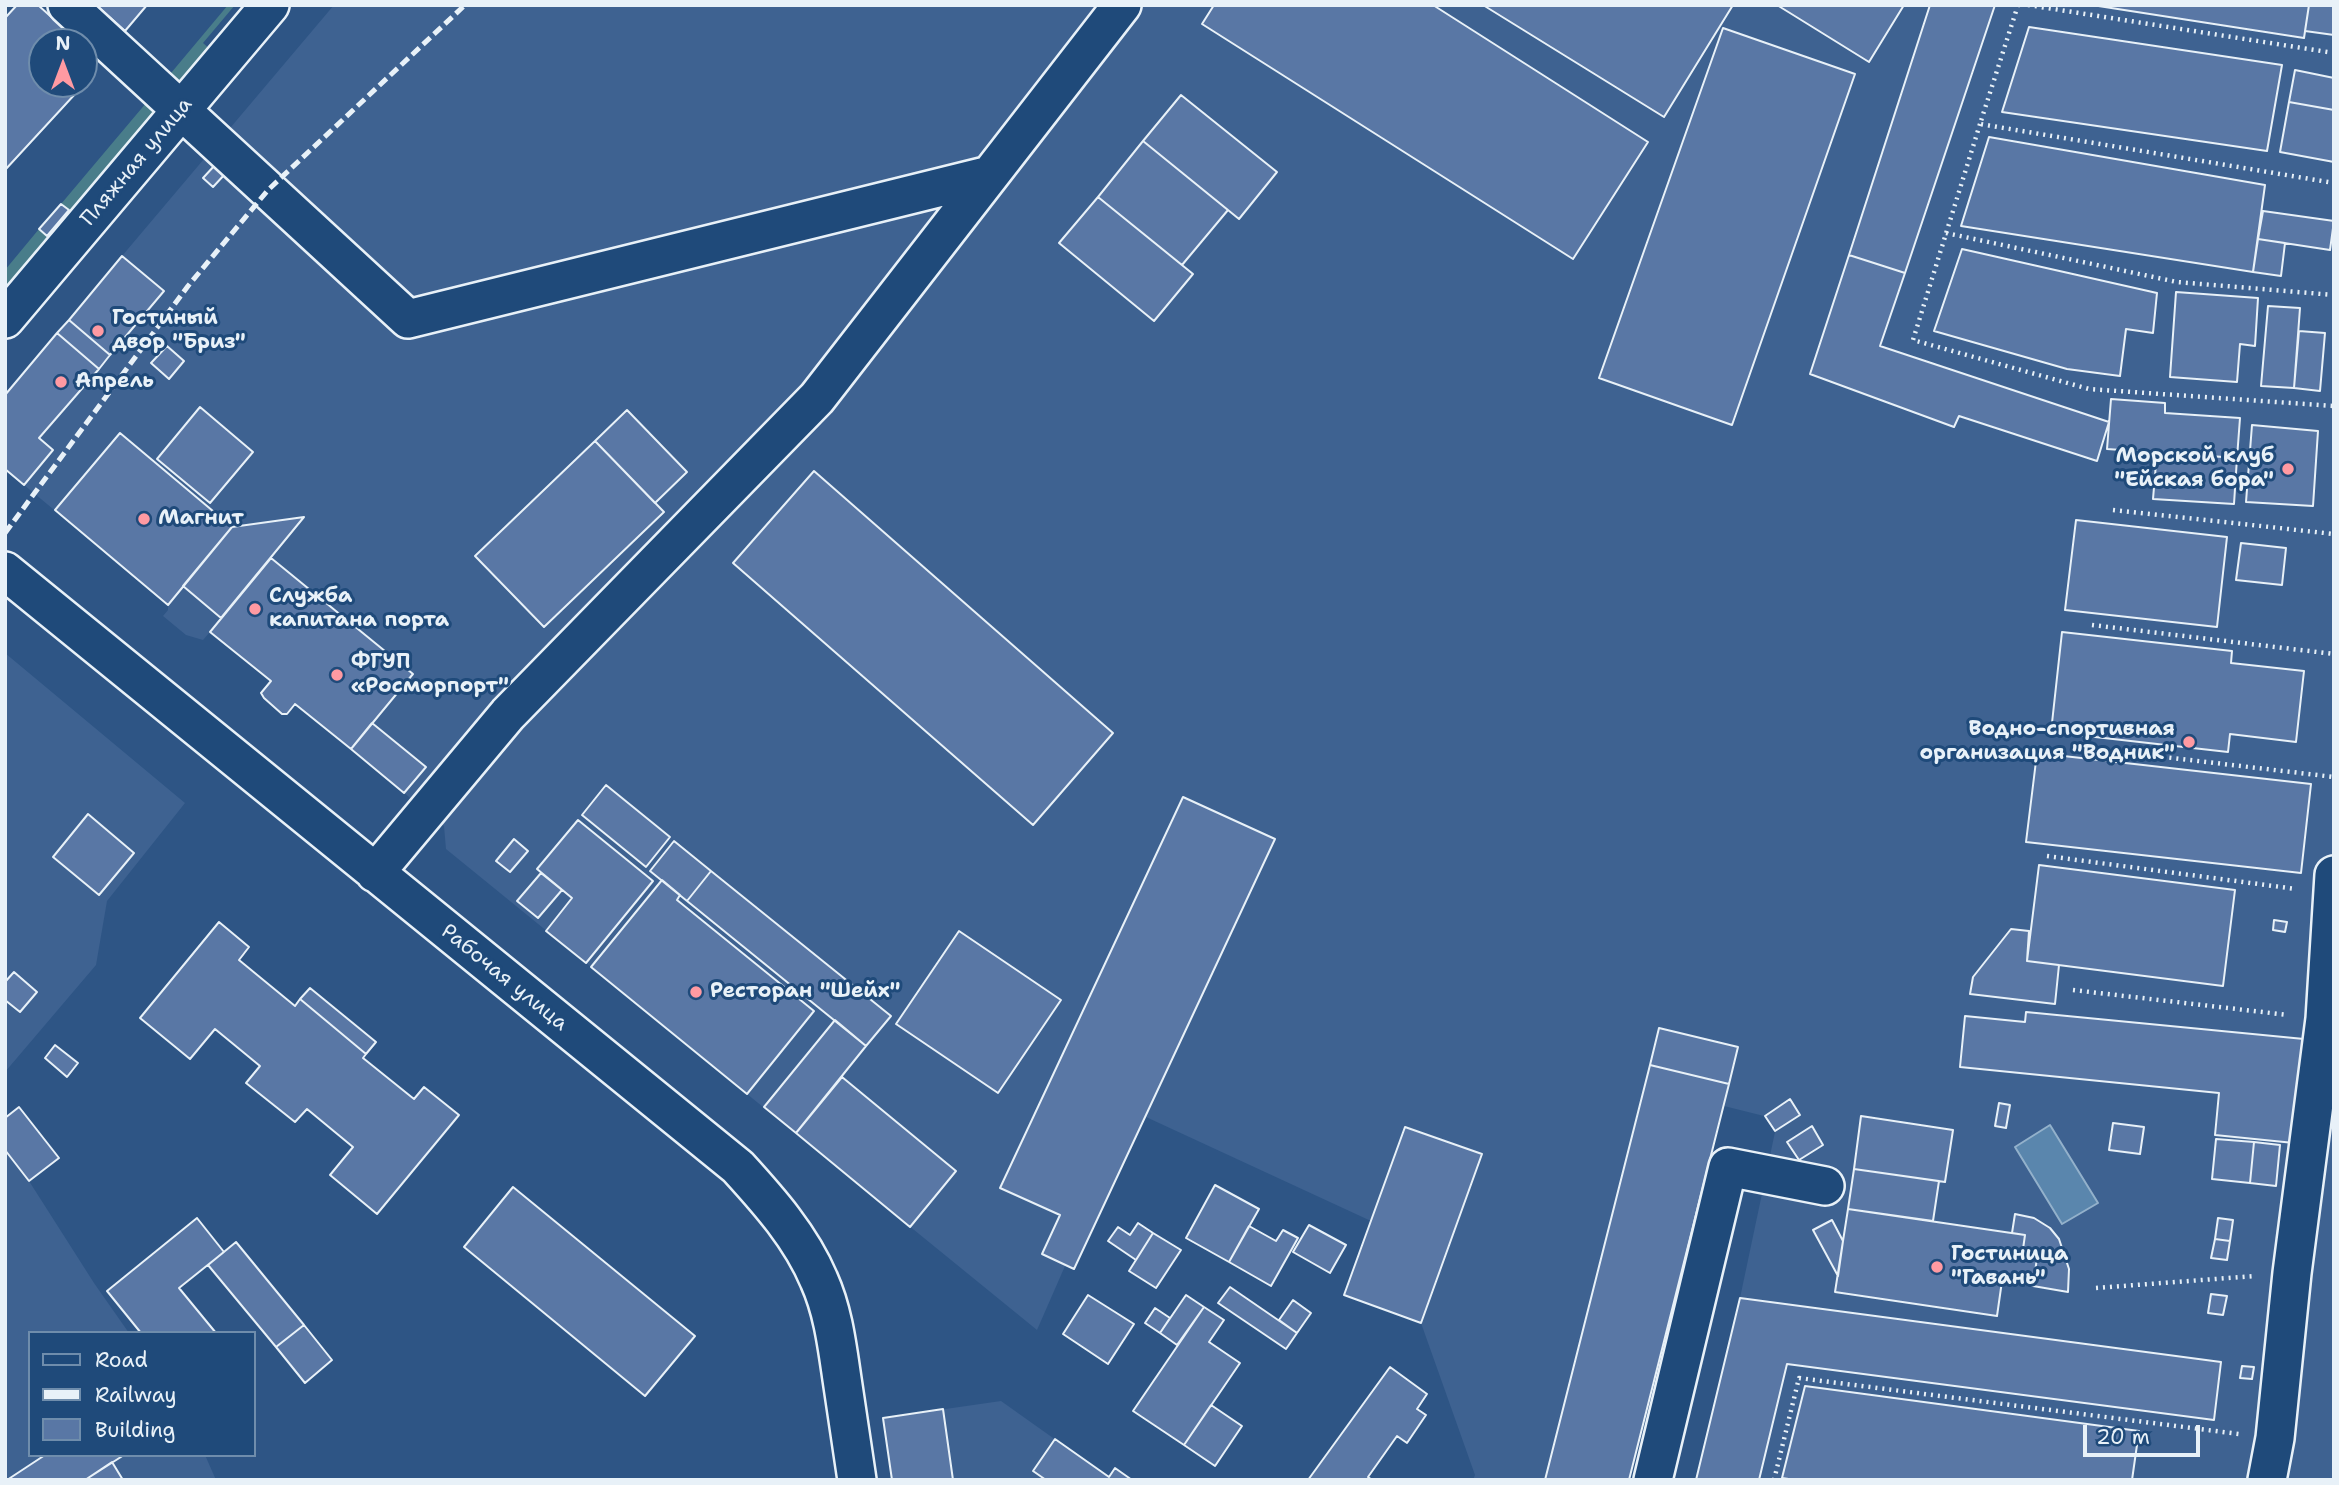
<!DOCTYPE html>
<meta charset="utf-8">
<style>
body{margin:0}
#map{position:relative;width:2339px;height:1485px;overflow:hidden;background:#2e5585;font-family:"Shantell Sans",sans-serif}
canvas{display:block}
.frame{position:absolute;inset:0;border:7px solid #e8f1f8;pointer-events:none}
.legend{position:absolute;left:28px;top:1331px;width:228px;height:126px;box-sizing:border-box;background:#1f4a7a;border:2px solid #6f8dac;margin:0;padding:9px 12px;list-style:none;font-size:21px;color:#e8f1f8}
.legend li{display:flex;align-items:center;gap:14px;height:35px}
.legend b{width:35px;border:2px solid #6f8dac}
.north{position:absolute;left:28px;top:28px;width:70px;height:70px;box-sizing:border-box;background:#1f4a7a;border:2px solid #6f8dac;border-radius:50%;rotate:0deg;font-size:19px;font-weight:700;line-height:28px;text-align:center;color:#e8f1f8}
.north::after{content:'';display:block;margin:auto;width:24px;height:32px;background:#ff9aa2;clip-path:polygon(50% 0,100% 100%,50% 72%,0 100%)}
.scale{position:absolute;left:2083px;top:1425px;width:117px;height:32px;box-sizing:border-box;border:4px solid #e8f1f8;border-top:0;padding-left:9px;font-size:21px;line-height:24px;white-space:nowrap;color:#e8f1f8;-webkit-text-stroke:5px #1f4a7a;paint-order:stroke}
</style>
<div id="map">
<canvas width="2339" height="1485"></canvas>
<div class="frame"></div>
<ul class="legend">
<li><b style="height:9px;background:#1f4a7a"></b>Road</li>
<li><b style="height:9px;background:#e8f1f8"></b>Railway</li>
<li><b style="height:19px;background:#5977a5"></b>Building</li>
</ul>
<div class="north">N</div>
<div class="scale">20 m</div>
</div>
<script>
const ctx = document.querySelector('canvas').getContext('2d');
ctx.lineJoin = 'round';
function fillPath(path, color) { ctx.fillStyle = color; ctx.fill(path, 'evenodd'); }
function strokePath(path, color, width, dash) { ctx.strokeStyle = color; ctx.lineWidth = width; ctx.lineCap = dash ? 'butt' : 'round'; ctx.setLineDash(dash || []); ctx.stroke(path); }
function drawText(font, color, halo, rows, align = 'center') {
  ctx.font = font + ' "Shantell Sans",sans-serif'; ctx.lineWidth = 6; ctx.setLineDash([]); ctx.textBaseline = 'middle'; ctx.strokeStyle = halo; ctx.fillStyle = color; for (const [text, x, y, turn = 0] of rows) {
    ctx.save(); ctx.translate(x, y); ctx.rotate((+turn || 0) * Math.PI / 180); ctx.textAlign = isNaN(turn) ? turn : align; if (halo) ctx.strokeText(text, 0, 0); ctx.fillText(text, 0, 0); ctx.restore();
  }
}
fillPath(new Path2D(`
 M 334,5 L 2334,5 L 2334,1480 L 1696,1480 L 1740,1298 L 1775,1132 L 1764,1116 L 1724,1106 L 1629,1480 L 1473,1480 L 1475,1475 L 1421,1323 L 1344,1295 L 1371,1221 L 1146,1117 L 1074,1269 L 1065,1266 L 1037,1330 L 446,849 L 444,826 L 351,749 L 296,704 L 287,714 L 282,714 L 264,698 L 261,693 L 270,681 L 210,632 L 203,640 L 186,635 L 163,616 L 168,610 L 168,604 L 24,485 L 53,450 L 39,438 L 164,292 L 122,256 Z
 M 5,653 L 185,803 L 107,901 L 96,965 L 5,1072 Z
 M 5,1150 L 29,1181 L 94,1283 L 129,1333 L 30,1333 L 30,1455 L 205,1455 L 216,1480 L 5,1480 Z
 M 1001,1401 L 1108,1477 L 1115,1468 L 1132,1480 L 892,1480 L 883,1418 Z`), '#3e6291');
fillPath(new Path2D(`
 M 228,5 L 235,5 L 203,43 L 213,52 L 188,81 L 181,82 L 171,73 Z
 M 152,96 L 162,104 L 90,197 L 69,210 L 61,204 Z
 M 39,229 L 47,236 L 41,256 L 5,298 L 5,270 Z`), '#497d8a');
const water = new Path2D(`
 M 2050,1125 L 2098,1203 L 2062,1224 L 2015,1147 Z`);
fillPath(water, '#5a86ad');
strokePath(water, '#93b1cb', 2);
const building = new Path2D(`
 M 17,5 L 38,5 L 79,42 L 42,42 L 42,84 L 71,84 L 69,87 L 76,93 L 5,170 L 5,18 Z
 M 96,5 L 147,5 L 125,31 Z
 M 1214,5 L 1433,5 L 1648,142 L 1573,259 L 1202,24 Z
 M 1483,5 L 1733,5 L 1664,117 Z
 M 1777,5 L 1904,5 L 1869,62 Z
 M 1930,5 L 1995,5 L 1905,273 L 1849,255 Z
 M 2092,5 L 2309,5 L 2304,38 Z
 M 2309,5 L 2334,5 L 2334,35 L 2305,31 Z
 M 2029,27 L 2282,65 L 2267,151 L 2002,112 Z
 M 1723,28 L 1855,74 L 1732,425 L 1599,378 Z
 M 84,47 L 96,57 L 84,70 Z
 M 2295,70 L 2334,78 L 2334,110 L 2289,102 Z
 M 1181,95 L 1277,172 L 1239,219 L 1143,141 Z
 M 2289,102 L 2334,110 L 2334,162 L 2280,152 Z
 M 1989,137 L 2265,185 L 2253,272 L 1961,226 Z
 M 1143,141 L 1228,210 L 1182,265 L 1098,197 Z
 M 215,165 L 225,174 L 213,187 L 203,178 Z
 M 1098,197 L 1193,274 L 1154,321 L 1059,243 Z
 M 61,204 L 69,210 L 47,236 L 39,229 Z
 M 2263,211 L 2334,221 L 2330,250 L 2258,239 Z
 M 2258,239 L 2285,243 L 2281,276 L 2253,272 Z
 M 1962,249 L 2157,293 L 2153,333 L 2126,329 L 2120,376 L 2067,369 L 1934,331 Z
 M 1849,255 L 1905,273 L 1880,346 L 2109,422 L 2097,461 L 1959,416 L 1954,427 L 1810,374 Z
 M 122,256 L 164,291 L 110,355 L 69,320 Z
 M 2176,292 L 2258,298 L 2255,346 L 2240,344 L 2237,382 L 2170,377 Z
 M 2268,306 L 2300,308 L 2294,388 L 2261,386 Z
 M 69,320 L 110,355 L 99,369 L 57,333 Z
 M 2299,331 L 2325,333 L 2320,391 L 2294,388 Z
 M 57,333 L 99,369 L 39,438 L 53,450 L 24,485 L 5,469 L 5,395 Z
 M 167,346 L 184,361 L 169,379 L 151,363 Z
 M 2111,399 L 2165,403 L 2165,413 L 2240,418 L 2237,458 L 2107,449 Z
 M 200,407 L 253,452 L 210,503 L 157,459 Z
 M 627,410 L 687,472 L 655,503 L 595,441 Z
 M 2252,425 L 2318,431 L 2313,506 L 2246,502 Z
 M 120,433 L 232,527 L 168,605 L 55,510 Z
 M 595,441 L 664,512 L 544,627 L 475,556 Z
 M 2157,452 L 2237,458 L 2234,504 L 2153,499 Z
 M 814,471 L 1113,733 L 1033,825 L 733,563 Z
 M 304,517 L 221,618 L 183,586 L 232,527 Z
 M 2076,520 L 2227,537 L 2217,627 L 2065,610 Z
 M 2241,543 L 2286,548 L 2282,585 L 2236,580 Z
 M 271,558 L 413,674 L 351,749 L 295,704 L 287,714 L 282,714 L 264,698 L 261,693 L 271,681 L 210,632 Z
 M 2062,632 L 2232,651 L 2231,663 L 2304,671 L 2296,742 L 2230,734 L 2228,752 L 2051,732 Z
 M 372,723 L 426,767 L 404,793 L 351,749 Z
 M 2037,753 L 2311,784 L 2301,873 L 2026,842 Z
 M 606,785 L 670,837 L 646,867 L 582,815 Z
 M 1183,797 L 1275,839 L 1074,1269 L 1042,1254 L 1060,1215 L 1000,1188 Z
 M 88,814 L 134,853 L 99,895 L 53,857 Z
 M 578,820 L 653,881 L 586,963 L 546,931 L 572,898 L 537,869 Z
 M 514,839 L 528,851 L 510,872 L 496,861 Z
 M 674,841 L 711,871 L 687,901 L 650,871 Z
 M 2039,865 L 2235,890 L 2223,986 L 2027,961 Z
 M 711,871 L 891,1016 L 866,1046 L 687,901 Z
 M 541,873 L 562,890 L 538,918 L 517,901 Z
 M 662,880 L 680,895 L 677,900 L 814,1011 L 747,1094 L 591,967 Z
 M 2274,920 L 2287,922 L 2285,932 L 2273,930 Z
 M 219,922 L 249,947 L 239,960 L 295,1006 L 300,999 L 366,1054 L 363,1058 L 414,1099 L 424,1087 L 459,1115 L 377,1214 L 330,1175 L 353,1147 L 307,1109 L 295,1122 L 246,1083 L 260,1066 L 215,1029 L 190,1059 L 140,1018 Z
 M 2011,929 L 2029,931 L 2027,961 L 2059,965 L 2055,1004 L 1970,994 L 1973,977 Z
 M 959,931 L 1061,1000 L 998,1093 L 896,1024 Z
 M 14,972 L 37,992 L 20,1012 L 5,1000 L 5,982 Z
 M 310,988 L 376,1042 L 366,1054 L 300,999 Z
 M 2026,1012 L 2304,1039 L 2294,1143 L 2215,1135 L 2219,1093 L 1960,1067 L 1965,1016 L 2025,1022 Z
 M 835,1020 L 866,1046 L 796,1133 L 764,1107 Z
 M 1659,1028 L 1738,1047 L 1729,1084 L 1650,1065 Z
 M 55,1045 L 78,1063 L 67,1077 L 45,1058 Z
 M 1650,1065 L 1729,1084 L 1629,1480 L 1545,1480 Z
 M 842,1077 L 956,1171 L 910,1227 L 796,1133 Z
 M 1790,1099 L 1800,1115 L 1775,1131 L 1765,1116 Z
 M 1999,1103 L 2010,1105 L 2006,1128 L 1995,1126 Z
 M 19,1107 L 59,1158 L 29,1181 L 5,1150 L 5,1118 Z
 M 1861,1116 L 1953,1130 L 1945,1182 L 1854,1169 Z
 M 2113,1123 L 2144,1127 L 2140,1154 L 2109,1150 Z
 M 1812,1126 L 1823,1145 L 1799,1160 L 1787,1142 Z
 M 1405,1127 L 1482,1154 L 1421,1323 L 1344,1295 Z
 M 2216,1139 L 2254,1142 L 2250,1183 L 2212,1179 Z
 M 2254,1142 L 2280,1145 L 2276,1186 L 2250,1183 Z
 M 1854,1169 L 1939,1181 L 1933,1221 L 1848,1209 Z
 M 1215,1185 L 1259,1209 L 1229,1262 L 1186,1238 Z
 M 513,1187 L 695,1336 L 645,1396 L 464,1247 Z
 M 1848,1209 L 2025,1235 L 2022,1256 L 2037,1258 L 2033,1286 L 2002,1281 L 1997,1316 L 1835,1292 Z
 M 2015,1214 L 2034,1218 L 2050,1228 L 2059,1239 L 2069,1269 L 2068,1292 L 2033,1286 L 2037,1258 L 2022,1256 L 2025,1235 L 2012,1233 Z
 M 197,1218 L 224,1252 L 179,1288 L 216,1333 L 141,1333 L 107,1291 Z
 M 2218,1218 L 2233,1220 L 2230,1241 L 2215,1239 Z
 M 1832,1220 L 1843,1241 L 1838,1276 L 1813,1230 Z
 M 1138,1223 L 1153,1233 L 1136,1260 L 1108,1241 L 1118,1227 L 1130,1235 Z
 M 1309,1225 L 1346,1245 L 1330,1273 L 1293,1252 Z
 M 1249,1226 L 1276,1241 L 1283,1230 L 1298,1238 L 1271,1286 L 1229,1262 Z
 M 1153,1233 L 1181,1250 L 1156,1288 L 1129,1271 Z
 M 2215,1239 L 2230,1241 L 2227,1260 L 2211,1258 Z
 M 236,1242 L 304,1325 L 276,1347 L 208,1265 Z
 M 1230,1287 L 1297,1333 L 1286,1349 L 1218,1303 Z
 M 2211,1294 L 2227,1296 L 2223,1315 L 2208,1313 Z
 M 1088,1295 L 1134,1324 L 1108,1364 L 1063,1334 Z
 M 1186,1295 L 1204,1307 L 1177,1345 L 1160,1333 Z
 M 1740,1298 L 2221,1362 L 2214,1420 L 1787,1364 L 1759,1480 L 1696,1480 Z
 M 1293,1300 L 1311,1313 L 1297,1333 L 1279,1320 Z
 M 1204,1307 L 1224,1320 L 1209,1342 L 1240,1363 L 1184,1445 L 1133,1411 Z
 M 1155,1308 L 1170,1318 L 1160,1333 L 1145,1323 Z
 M 304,1325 L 332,1360 L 305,1383 L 276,1347 Z
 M 2242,1366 L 2254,1367 L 2252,1379 L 2240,1378 Z
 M 1390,1367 L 1427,1394 L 1417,1409 L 1426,1415 L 1407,1443 L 1397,1436 L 1368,1477 L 1372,1480 L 1308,1480 Z
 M 1805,1386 L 2139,1431 L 2132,1480 L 1795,1480 L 1782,1478 Z
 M 1211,1405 L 1242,1426 L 1215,1466 L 1184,1445 Z
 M 943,1409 L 953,1480 L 892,1480 L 883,1418 Z
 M 1055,1439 L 1109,1477 L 1115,1468 L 1132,1480 L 1046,1480 L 1033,1471 Z
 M 45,1455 L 124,1455 L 85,1480 L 7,1480 Z
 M 112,1462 L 123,1480 L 85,1480 Z`);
fillPath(building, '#5977a5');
strokePath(building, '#e8f1f8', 2);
const minor = new Path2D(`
 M 67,5 L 408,319 L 990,175
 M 5,319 L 270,5
 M 5,571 L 738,1167 C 769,1201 801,1237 819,1280 C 833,1311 837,1345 842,1379 C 847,1413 852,1446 857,1480
 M 375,873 L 508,714 L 817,398 L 1122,5
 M 1653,1480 L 1728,1167 L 1825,1186
 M 2267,1480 L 2275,1438 L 2292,1273 L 2325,1019 L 2334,875`);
strokePath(minor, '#e8f1f8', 42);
strokePath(new Path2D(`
 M 2018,5 L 1980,124 L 2334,183
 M 2028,5 L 2334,53
 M 1980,124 L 1913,340 L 2089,389 L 2334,406
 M 1946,233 L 2177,282 L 2334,295
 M 2113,510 L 2334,534
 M 2092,625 L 2334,654
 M 2079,747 L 2334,777
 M 2047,856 L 2296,889
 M 2073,990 L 2288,1015
 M 2096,1288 L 2255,1276
 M 1774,1480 L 1799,1378 L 2239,1434`), '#e8f1f8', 4.5, [2, 5]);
strokePath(minor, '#1f4a7a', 37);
strokePath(new Path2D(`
 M 5,533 L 188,286 L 268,190 L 465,5`), '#e8f1f8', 5, [10, 5]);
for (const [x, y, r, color] of [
 [98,331,7,"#ff9aa2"],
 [61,382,7,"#ff9aa2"],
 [2288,469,7,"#ff9aa2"],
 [144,519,7,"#ff9aa2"],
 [255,609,7,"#ff9aa2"],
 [337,675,7,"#ff9aa2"],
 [2189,742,7,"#ff9aa2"],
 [696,992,7,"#ff9aa2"],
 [1937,1267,7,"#ff9aa2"]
]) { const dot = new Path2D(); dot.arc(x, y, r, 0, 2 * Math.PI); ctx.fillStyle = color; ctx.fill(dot); strokePath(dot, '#1f4a7a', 2.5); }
drawText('21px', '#e8f1f8', '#1f4a7a', [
 ["Пляжная улица",137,162,-50],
 ["Рабочая улица",504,978,39]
]);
drawText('bold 21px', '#e8f1f8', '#1f4a7a', [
 ["Гостиный",112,319],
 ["двор \"Бриз\"",112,343],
 ["Апрель",75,382],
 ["Морской клуб",2274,457,"right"],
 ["\"Ейская бора\"",2274,481,"right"],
 ["Магнит",158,519],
 ["Служба",269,597],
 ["капитана порта",269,621],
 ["ФГУП",351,663],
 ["«Росморпорт\"",351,687],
 ["Водно-спортивная",2175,730,"right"],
 ["организация \"Водник\"",2175,754,"right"],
 ["Ресторан \"Шейх\"",710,992],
 ["Гостиница",1951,1255],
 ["\"Гавань\"",1951,1279]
], 'left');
</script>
